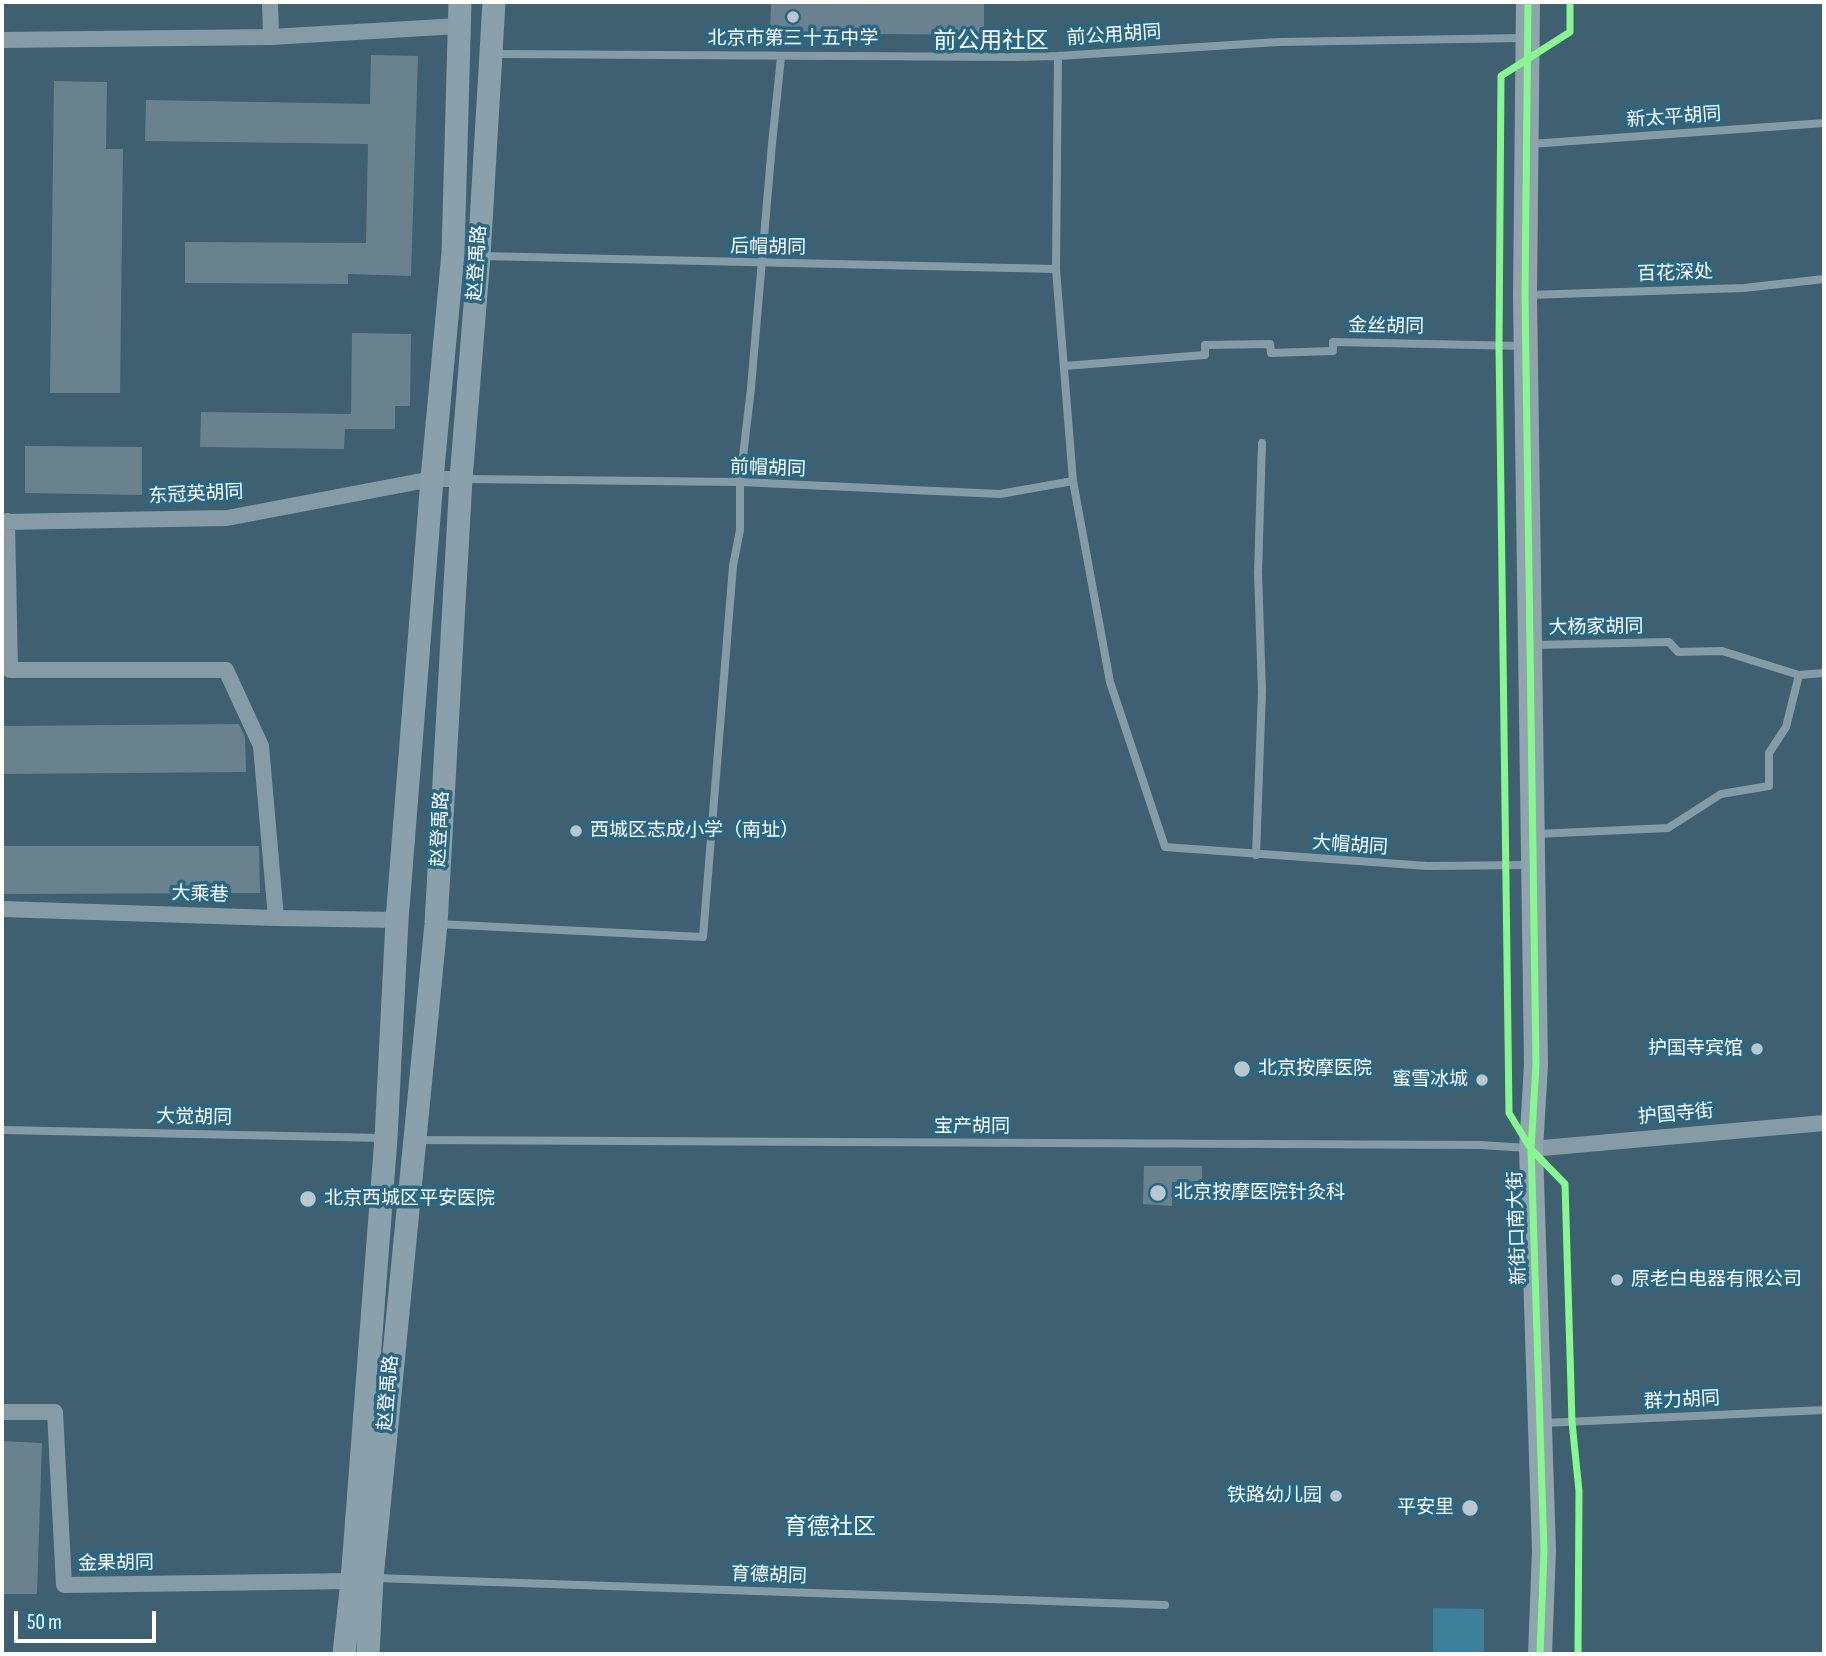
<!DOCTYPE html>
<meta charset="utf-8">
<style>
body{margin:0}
#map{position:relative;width:1826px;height:1656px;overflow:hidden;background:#3e6070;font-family:"Sofia Sans Condensed",sans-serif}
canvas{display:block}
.frame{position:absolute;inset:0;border:4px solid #fff;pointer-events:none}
.scale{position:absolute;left:14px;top:1611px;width:142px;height:32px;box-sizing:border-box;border:4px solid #fff;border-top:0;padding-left:9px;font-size:21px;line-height:24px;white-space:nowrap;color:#fff;-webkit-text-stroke:5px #296885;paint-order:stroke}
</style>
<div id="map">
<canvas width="1826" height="1656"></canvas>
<div class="frame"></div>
<div class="scale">50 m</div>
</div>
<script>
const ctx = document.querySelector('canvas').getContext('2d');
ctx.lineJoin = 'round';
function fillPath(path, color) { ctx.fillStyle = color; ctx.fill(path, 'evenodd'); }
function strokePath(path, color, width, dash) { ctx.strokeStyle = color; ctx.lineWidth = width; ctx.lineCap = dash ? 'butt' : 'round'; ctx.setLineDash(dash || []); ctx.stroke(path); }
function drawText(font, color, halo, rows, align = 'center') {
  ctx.font = font + ' "Sofia Sans Condensed","Noto Sans SC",sans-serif'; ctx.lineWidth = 7; ctx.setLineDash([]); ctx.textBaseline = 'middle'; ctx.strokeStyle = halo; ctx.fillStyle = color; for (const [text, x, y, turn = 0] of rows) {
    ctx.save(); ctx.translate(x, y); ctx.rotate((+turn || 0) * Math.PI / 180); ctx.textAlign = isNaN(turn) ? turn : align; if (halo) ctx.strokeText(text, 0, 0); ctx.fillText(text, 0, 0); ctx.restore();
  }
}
fillPath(new Path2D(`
 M 1433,1608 L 1484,1609 L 1484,1654 L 1433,1654 Z`), '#3e7f9a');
fillPath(new Path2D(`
 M 771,2 L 984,2 L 984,35 L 770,33 Z
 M 371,55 L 418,56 L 411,276 L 348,274 L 348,284 L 185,283 L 185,242 L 366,243 L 368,144 L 145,141 L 146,100 L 370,104 Z
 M 54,81 L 107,82 L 106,149 L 123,149 L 120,393 L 50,393 Z
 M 352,333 L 411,334 L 410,406 L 395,406 L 395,429 L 345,429 L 344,449 L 200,447 L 201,412 L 351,414 Z
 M 25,446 L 142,447 L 142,495 L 25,493 Z
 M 239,724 L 245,737 L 246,772 L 2,774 L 2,726 Z
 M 2,846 L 259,846 L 260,893 L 2,894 Z
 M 1144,1166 L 1202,1166 L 1202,1183 L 1172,1182 L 1172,1206 L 1143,1204 Z
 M 2,1441 L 42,1443 L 37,1594 L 2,1594 Z`), '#69828e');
strokePath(new Path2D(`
 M 492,54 L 1015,57 L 1058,56 L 1278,42 L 1524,38
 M 1058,56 L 1056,269 L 1073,481 L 1110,682 L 1165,847 L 1427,866 L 1530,865
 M 1530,144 L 1824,123
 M 482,256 L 1056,269
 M 1528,295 L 1744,288 L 1824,279
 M 1064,366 L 1205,355 L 1205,345 L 1270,344 L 1271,353 L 1333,351 L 1333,342 L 1523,346
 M 464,479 L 740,482 L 1000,494 L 1073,481
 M 1532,645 L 1669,642 L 1678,652 L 1722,651 L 1799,675 L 1824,673
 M 1536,834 L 1668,828 L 1721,794 L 1769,786 L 1769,753 L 1786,727 L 1799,675
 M 1256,855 L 1262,691 L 1258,573 L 1262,443
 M 438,924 L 703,937 L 733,566 L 740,530 L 740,482 L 751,388 L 772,144 L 781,57
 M 2,1130 L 383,1138
 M 417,1140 L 1480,1145 L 1528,1148
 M 1544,1423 L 1824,1410
 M 375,1578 L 1165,1605`), '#859ca6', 8);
strokePath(new Path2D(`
 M 270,2 L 271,37
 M 2,40 L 271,37 L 459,26
 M 7,521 L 10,670 L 226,670 L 261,746 L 276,918
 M 2,522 L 227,518 L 432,479 L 461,479
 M 2,909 L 276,918 L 397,920
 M 1531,1149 L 1824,1123
 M 2,1412 L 55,1412 L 64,1585 L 352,1581`), '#859ca6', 16);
strokePath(new Path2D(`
 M 344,1654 L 352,1581 L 386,1138 L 397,920 L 432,479 L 453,253 L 460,2
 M 368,1654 L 372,1578 L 436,924 L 461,479 L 479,256 L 494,2`), '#8aa1ab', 23);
strokePath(new Path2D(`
 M 1528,2 L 1525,295 L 1536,1065 L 1531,1149 L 1544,1551 L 1540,1654`), '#8fa4ac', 24);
strokePath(new Path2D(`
 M 1528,2 L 1525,295 L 1536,1065 L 1531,1149 L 1544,1551 L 1540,1654
 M 1570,2 L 1570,32 L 1501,76 L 1499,345 L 1509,1113 L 1531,1149 L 1565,1184 L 1572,1422 L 1579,1491 L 1578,1654`), '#87f88f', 7);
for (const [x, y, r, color] of [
 [793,17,7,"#bbc7cd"],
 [576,831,7,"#bbc7cd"],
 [1757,1049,7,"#bbc7cd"],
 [1242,1069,9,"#bbc7cd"],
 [1482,1080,7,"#bbc7cd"],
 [1158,1193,9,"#bbc7cd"],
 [308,1199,9,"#bbc7cd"],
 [1617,1280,7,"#bbc7cd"],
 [1336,1496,7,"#bbc7cd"],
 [1470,1508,9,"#bbc7cd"]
]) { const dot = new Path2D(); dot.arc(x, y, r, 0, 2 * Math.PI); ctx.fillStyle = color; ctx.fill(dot); strokePath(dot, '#296885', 2.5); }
drawText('19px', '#fff', '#296885', [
 ["前公用胡同",1114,36,-4],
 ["新太平胡同",1674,118,-4],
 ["后帽胡同",768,248,1],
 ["赵登禹路",478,263,-86],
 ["百花深处",1675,274,-2],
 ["金丝胡同",1386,327,1],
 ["前帽胡同",768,469,2],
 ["东冠英胡同",196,495,-3],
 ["大杨家胡同",1596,628,-1],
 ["赵登禹路",441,829,-87],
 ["大帽胡同",1350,846,4],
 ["大乘巷",200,895,2],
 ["护国寺街",1676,1115,-5],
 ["大觉胡同",194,1118,1],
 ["宝产胡同",972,1127],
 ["新街口南大街",1518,1228,-92],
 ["赵登禹路",389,1393,-85],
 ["群力胡同",1682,1401,-3],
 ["金果胡同",116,1564,-1],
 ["育德胡同",769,1576,2]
]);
drawText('19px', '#fff', '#296885', [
 ["北京市第三十五中学",793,39,"center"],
 ["西城区志成小学（南址）",590,831],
 ["护国寺宾馆",1743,1049,"right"],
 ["北京按摩医院",1258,1069],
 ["蜜雪冰城",1468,1080,"right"],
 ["北京按摩医院针灸科",1174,1193],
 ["北京西城区平安医院",324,1199],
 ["原老白电器有限公司",1631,1280],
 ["铁路幼儿园",1322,1496,"right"],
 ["平安里",1454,1508,"right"]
], 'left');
drawText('23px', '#fff', '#296885', [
 ["前公用社区",991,42],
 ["育德社区",830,1528]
]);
</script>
